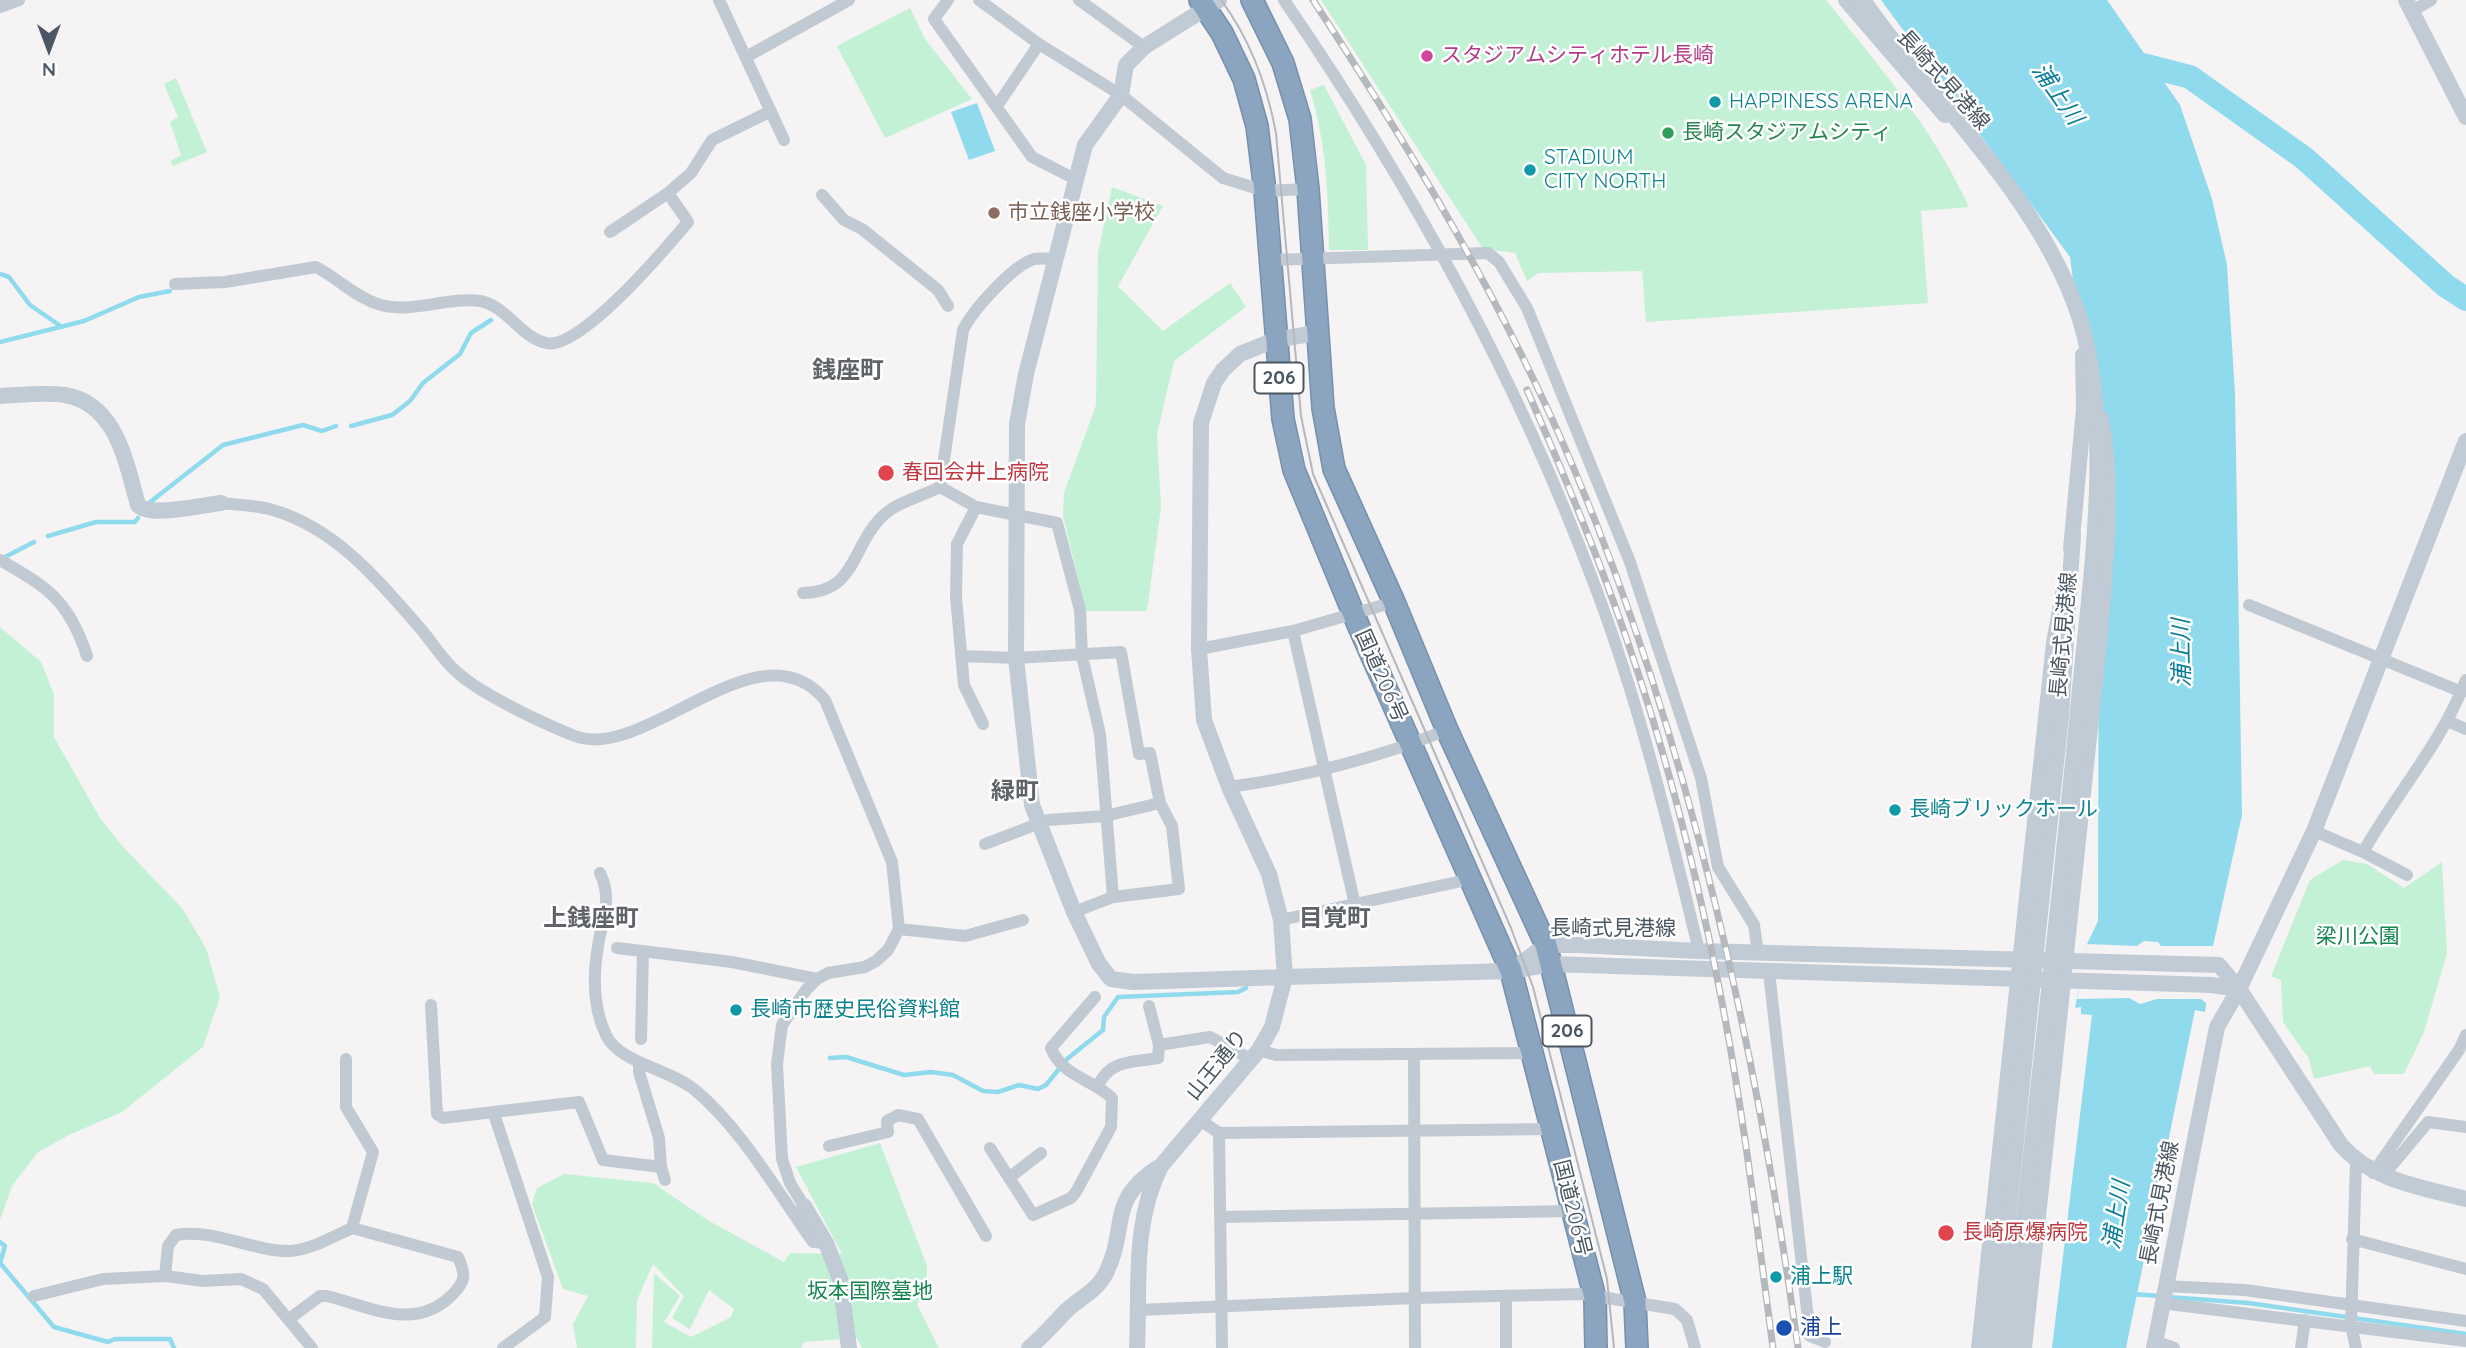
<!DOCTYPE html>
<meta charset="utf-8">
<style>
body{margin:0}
#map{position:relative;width:2466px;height:1348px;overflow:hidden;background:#f5f3f3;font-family:Quicksand,sans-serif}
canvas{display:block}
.north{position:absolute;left:14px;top:14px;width:70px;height:70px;-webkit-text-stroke:5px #fff;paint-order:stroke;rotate:180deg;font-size:19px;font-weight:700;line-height:28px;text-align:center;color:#4a5661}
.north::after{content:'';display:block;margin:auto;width:24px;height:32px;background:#4a5661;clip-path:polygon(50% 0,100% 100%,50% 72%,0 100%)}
</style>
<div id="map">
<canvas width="2466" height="1348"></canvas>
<div class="north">N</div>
</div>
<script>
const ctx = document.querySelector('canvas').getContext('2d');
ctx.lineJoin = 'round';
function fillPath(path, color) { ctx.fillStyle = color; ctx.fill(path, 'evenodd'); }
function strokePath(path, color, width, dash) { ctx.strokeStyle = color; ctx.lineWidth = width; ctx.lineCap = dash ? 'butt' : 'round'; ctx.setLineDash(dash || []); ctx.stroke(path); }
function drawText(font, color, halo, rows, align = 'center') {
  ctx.font = font + ' Quicksand,"Noto Sans JP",sans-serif'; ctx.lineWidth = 5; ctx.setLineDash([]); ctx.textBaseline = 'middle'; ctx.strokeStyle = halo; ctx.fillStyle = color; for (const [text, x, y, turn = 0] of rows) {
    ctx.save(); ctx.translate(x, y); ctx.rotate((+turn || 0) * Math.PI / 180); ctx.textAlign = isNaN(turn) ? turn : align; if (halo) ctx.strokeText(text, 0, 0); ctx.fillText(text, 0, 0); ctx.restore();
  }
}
fillPath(new Path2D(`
 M 1321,0 L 1826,0 C 1882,70 1931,125 1969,207 L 1921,211 L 1928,303 L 1646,322 L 1642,271 L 1538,273 L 1527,281 L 1515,253 L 1483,249 Z
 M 910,8 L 925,39 L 972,99 L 885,138 L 837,46 Z
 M 176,78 L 207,152 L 173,166 L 170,161 L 181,155 L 170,122 L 178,117 L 164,84 Z
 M 1324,85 L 1366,165 L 1368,250 L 1329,250 C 1328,191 1327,148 1310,90 Z
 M 1112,187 L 1163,206 L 1118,286 L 1163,331 L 1230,283 L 1246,307 L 1174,361 L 1157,434 L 1161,507 L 1147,611 L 1086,611 L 1063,516 L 1064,493 L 1096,405 L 1098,253 Z
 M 0,627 L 41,662 L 54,695 L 54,737 L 100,818 L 124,848 L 182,908 L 206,948 L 220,997 L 203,1047 L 122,1112 L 71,1134 L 38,1152 L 12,1186 L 0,1220 Z
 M 2343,860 L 2367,864 L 2404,888 L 2442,862 L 2447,953 L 2424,1032 L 2404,1074 L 2374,1074 L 2370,1066 L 2314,1079 L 2309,1059 L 2283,1022 L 2281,980 L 2271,976 L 2310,880 Z
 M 880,1143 L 927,1266 L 926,1292 L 917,1304 L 939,1348 L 862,1348 L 857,1338 L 804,1342 L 801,1348 L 652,1348 L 654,1273 L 680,1296 L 664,1322 L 691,1337 L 731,1317 L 734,1309 L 709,1290 L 690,1329 L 672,1318 L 684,1296 L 653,1264 L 637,1300 L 636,1348 L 577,1348 L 573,1324 L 588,1296 L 563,1289 L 532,1204 L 537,1188 L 564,1174 L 653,1183 L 709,1221 L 784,1262 L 790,1253 L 842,1254 L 796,1167 Z`), '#c3f1d5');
fillPath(new Path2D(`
 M 1881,0 L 2107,0 L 2180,105 L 2212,199 L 2227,265 L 2235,393 L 2242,815 L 2213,946 L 2205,1012 L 2195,1010 L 2126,1348 L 2052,1348 L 2092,1015 L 2081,1014 L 2081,1007 L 2075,1008 L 2087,944 L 2098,921 L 2099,484 L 2070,257 Z
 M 977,103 L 995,151 L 969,160 L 951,112 Z`), '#90daee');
fillPath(new Path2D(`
 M 2144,941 L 2158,942 L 2161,946 L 2213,946 L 2207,1004 L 2201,999 L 2157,999 L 2140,1004 L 2129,998 L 2077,999 L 2087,944 L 2137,946 Z`), '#f5f3f3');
strokePath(new Path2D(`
 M 0,274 L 9,277 L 30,305 L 62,327
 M 0,342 L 84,321 L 139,297 L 170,291
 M 351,426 L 392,415 L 410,401 L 423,383 L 460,354 L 471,333 L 491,320
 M 149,503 L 223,445 L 303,425 L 322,431 L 336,426
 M 48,536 L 96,522 L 135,522 L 138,518
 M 5,557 L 34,542
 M 830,1058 L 846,1057 L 904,1075 L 931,1072 L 953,1075 L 983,1091 L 998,1092 L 1019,1085 L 1038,1089 L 1046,1085 L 1067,1059 L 1103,1030 L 1104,1017 L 1118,997 L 1238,992 L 1246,988
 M 0,1242 L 5,1246 L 0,1263 L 54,1327 L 108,1342 L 115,1339 L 170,1339 L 174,1348
 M 2133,1294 L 2160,1296
 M 2168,1297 L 2248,1303 L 2466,1334`), '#90daee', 4.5);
strokePath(new Path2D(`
 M 2124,60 L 2190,77 L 2304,158 L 2446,286 L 2466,299`), '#90daee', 24);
const highway = new Path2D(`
 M 1200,0 L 1222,33 L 1244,79 L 1257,126 L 1265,191 L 1283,419 L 1294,470 L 1359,627 L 1511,971 L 1595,1298 L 1596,1348
 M 1252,0 L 1283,63 L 1300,119 L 1308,189 L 1323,408 L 1334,469 L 1394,602 L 1447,730 L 1546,945 L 1635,1302 L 1637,1348`);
strokePath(highway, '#7690ad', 24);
strokePath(new Path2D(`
 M 719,0 L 784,140
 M 948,0 L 934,19 L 1032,157 L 1075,179
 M 979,0 L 1039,44 L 1121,95 L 1223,178 L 1265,191 L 1308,189
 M 1079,0 L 1144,47
 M 1284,0 C 1409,182 1515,374 1593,581 C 1639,701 1669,827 1699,951
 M 0,7 L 19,0
 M 2412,11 L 2431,0
 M 746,57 L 849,0
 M 997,106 L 1039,44
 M 822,195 L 844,220 L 862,229 L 938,290 L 948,306
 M 610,232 L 668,193
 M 1271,260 L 1488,253 L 1499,262 L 1527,308 L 1630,562 L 1701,778 L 1718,867 L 1754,925 L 1758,953
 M 175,284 L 225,282 L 316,267 C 336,277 353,295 375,303 C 408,316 446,296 480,301 C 507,306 520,337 546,343 C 579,352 667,247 688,222 L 668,193 L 691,173 L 712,140 L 771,111
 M 940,487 L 976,507 L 1057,523 L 1080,610 L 1082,656 L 1100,734 L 1113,897
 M 221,503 C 238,505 257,505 273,510 C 337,529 378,580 420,628 C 433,643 443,661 458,673 C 481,694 544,724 575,736 C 645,763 760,620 825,700 L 892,862 L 899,929 L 888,950 L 876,961 L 865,967 L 828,973 L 817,979 L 806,990 L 782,1025 L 777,1064 L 782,1159 L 790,1183 L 804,1206
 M 976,507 L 957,544 L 956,597 L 964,685 L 983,724
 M 0,560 C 49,588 69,601 87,656
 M 803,593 C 861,592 850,539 890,510 C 904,500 925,495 940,487 L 963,330 C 973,310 1012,266 1034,259 C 1041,258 1050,259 1057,259
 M 2249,605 L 2462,692
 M 1293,631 L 1355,905
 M 1199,649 L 1293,631 L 1394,602
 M 961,656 L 1016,658 L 1121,652 L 1139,754 L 1150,753 L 1160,803 L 1172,826 L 1179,889 L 1113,897 L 1074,912
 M 2447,721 L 2466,729
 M 1229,787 C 1303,777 1377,758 1447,730
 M 2314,831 L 2363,852 C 2396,794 2441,744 2466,680
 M 985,844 L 1048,820 L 1105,816 L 1160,803
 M 2363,852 L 2407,875
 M 600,873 C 613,900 602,919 598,946 C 593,975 593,1008 606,1035 C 619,1063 668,1068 695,1090 C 741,1128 778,1193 813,1242 L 826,1243
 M 1281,920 L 1471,879
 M 899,929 L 965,936 L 1023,920
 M 617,948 L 732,962 L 817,979
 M 1769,972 L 1810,1336 L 1825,1342
 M 431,1005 L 437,1114 L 443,1118 L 579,1102 L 603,1160 L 661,1167
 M 1149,1006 L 1159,1045
 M 641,1039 L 643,951
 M 1259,1050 L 1276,1055 L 1532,1053
 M 1414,1054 L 1415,1348
 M 639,1062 L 639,1072 L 659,1138 L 661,1167 L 665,1180
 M 1098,1085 C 1112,1059 1131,1063 1158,1058 L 1159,1045 L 1210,1037 L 1252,1060
 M 494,1114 L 548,1277 L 545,1317 L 503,1348
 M 1200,1120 L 1219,1133 L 1552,1129
 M 1219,1133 L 1222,1348
 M 829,1146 L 888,1132 L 887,1121 L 898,1115 L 918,1119 L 986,1236
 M 990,1148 L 1033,1215 L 1071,1198 L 1076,1192 L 1111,1127 L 1112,1098 C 1092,1079 1062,1076 1051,1048 L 1095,997
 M 2356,1162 L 2351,1325 L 2356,1348
 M 2373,1173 L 2459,1050 L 2466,1035
 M 2383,1176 L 2428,1122 L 2466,1127
 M 1009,1178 L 1041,1153
 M 1220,1217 L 1574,1211
 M 2352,1239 L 2466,1269
 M 165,1276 L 168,1246 L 176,1235 C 214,1228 253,1252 291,1251 C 312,1249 333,1237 352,1228 L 373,1152 L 346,1107 L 346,1059
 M 2165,1286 L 2245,1290 L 2466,1321
 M 34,1296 L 103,1279 L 165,1276 L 203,1281 L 241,1279 L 263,1289 L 312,1348
 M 1506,1296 L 1506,1348
 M 2161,1303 L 2466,1341
 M 1139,1310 L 1415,1298 L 1582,1294 L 1675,1309 L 1687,1320 L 1695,1348
 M 289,1319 L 320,1296 L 327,1296 C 371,1307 415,1332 452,1295 C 466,1281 466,1275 458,1257 L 352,1228
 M 2155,1341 L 2174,1348
 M 2301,1348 L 2305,1320`), '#c1cad2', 12);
strokePath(new Path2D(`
 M 1219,0 L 1144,47 L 1126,65 L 1121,95 L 1085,145 L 1026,374 L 1017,424 L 1016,658 L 1032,805 L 1074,912 L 1099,964 L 1111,979 L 1133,982 L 1285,977 L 1281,920 L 1269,874 L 1229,787 L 1204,720 L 1199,649 L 1201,423 L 1214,383 L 1223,370 L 1240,354 L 1275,340 L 1316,333
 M 1846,0 L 1945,115
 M 2406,0 L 2466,117
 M 0,396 C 21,395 44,392 65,395 C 117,404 126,463 138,505 C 151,518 201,505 221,503
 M 2071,549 L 2084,409 L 2083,355
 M 1516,967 L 1546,945 L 1578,945 L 1699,951 L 2219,965 L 2239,989 L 2341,1145 C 2373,1181 2421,1187 2466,1199
 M 804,1206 L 826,1243 L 840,1279 L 849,1348
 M 1029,1348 C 1043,1337 1054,1323 1067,1310 C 1081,1297 1097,1291 1106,1273 C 1129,1226 1106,1201 1159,1167
 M 1137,1348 C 1140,1285 1132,1223 1161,1166 L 1259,1050 L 1272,1027 L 1285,977 L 1511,971 L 1551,964 L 2211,985 L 2239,989
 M 1979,1348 L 2054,643 L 2064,588
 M 1995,1348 L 2008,1216
 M 2011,1348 L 2024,1218
 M 2024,1348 L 2100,634 C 2105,564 2114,489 2101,419
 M 2154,1348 L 2217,1027 L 2239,989 L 2314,831 L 2466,441`), '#c1cbd6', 16);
strokePath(highway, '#8ba5c1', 21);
strokePath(new Path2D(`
 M 1221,0 C 1250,39 1267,85 1276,133 L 1301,416 L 1313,474 L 1511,928 L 1533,987 L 1607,1279 L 1614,1348`), '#b5b8bd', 2);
const rail = new Path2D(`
 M 1313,0 C 1411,150 1504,303 1574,469 C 1691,746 1757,1051 1798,1348
 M 1527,390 C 1563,472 1598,555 1627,640 C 1666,753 1696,870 1719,987 C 1743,1107 1757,1228 1773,1348`);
strokePath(rail, '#b5b8bd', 7);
strokePath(rail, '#fff', 4.5, [13]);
strokePath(new Path2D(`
 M 1863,0 C 1932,100 2030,187 2074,302 C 2116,410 2091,574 2080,689 C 2064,865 2043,1042 2024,1218
 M 2008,1216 L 2061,716 L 2073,535`), '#c1cbd6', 16);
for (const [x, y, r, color] of [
 [1427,56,7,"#d1479c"],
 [1715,102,7,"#0f9aa8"],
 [1668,133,7,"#2e9e5b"],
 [1530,170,7,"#0f9aa8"],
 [994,213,7,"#8d6e63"],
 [886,473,9,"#e0444e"],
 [1895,810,7,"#0f9aa8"],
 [736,1010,7,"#0f9aa8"],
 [1946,1233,9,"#e0444e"],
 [1776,1277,7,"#0f9aa8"],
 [1784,1328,9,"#1a4fb4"]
]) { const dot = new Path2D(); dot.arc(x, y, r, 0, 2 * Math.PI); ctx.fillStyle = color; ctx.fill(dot); strokePath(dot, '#fff', 2.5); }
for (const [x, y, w] of [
 [1279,378,49],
 [1567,1031,49]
]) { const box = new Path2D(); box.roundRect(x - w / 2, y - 15.5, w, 31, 5); ctx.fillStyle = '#fff'; ctx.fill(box); strokePath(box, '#4a5661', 2); }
drawText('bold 19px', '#4a5661', null, [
 ["206",1279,378],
 ["206",1567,1031]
]);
drawText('21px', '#b23c85', '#fff', [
 ["スタジアムシティホテル長崎",1441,56]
], 'left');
drawText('21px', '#4a5661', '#fff', [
 ["長崎式見港線",1943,80,48],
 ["長崎式見港線",2064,635,-85],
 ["国道206号",1381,676,66],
 ["長崎式見港線",1613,929],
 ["山王通り",1217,1065,-51],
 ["長崎式見港線",2160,1203,-79],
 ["国道206号",1572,1208,76]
]);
drawText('21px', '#0d838f', '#fff', [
 ["HAPPINESS ARENA",1729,102],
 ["STADIUM",1544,158],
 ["CITY NORTH",1544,182],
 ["長崎ブリックホール",1909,810],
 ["長崎市歴史民俗資料館",750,1010],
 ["浦上駅",1790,1277]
], 'left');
drawText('21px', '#27864d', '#fff', [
 ["長崎スタジアムシティ",1682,133]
], 'left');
drawText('21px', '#785e54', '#fff', [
 ["市立銭座小学校",1008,213]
], 'left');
drawText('21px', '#be3a42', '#fff', [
 ["春回会井上病院",902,473],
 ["長崎原爆病院",1962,1233]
], 'left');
drawText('21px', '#17864f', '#fff', [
 ["梁川公園",2358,937],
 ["坂本国際墓地",870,1292]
]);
drawText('21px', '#164399', '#fff', [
 ["浦上",1800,1328]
], 'left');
drawText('italic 23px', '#0c7c9b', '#fff', [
 ["浦上川",2057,94,55],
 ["浦上川",2182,653,-91],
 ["浦上川",2117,1215,-81]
]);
drawText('bold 24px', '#5f6368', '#fff', [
 ["銭座町",848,371],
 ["緑町",1015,792],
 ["上銭座町",591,919],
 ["目覚町",1335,919]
]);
</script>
